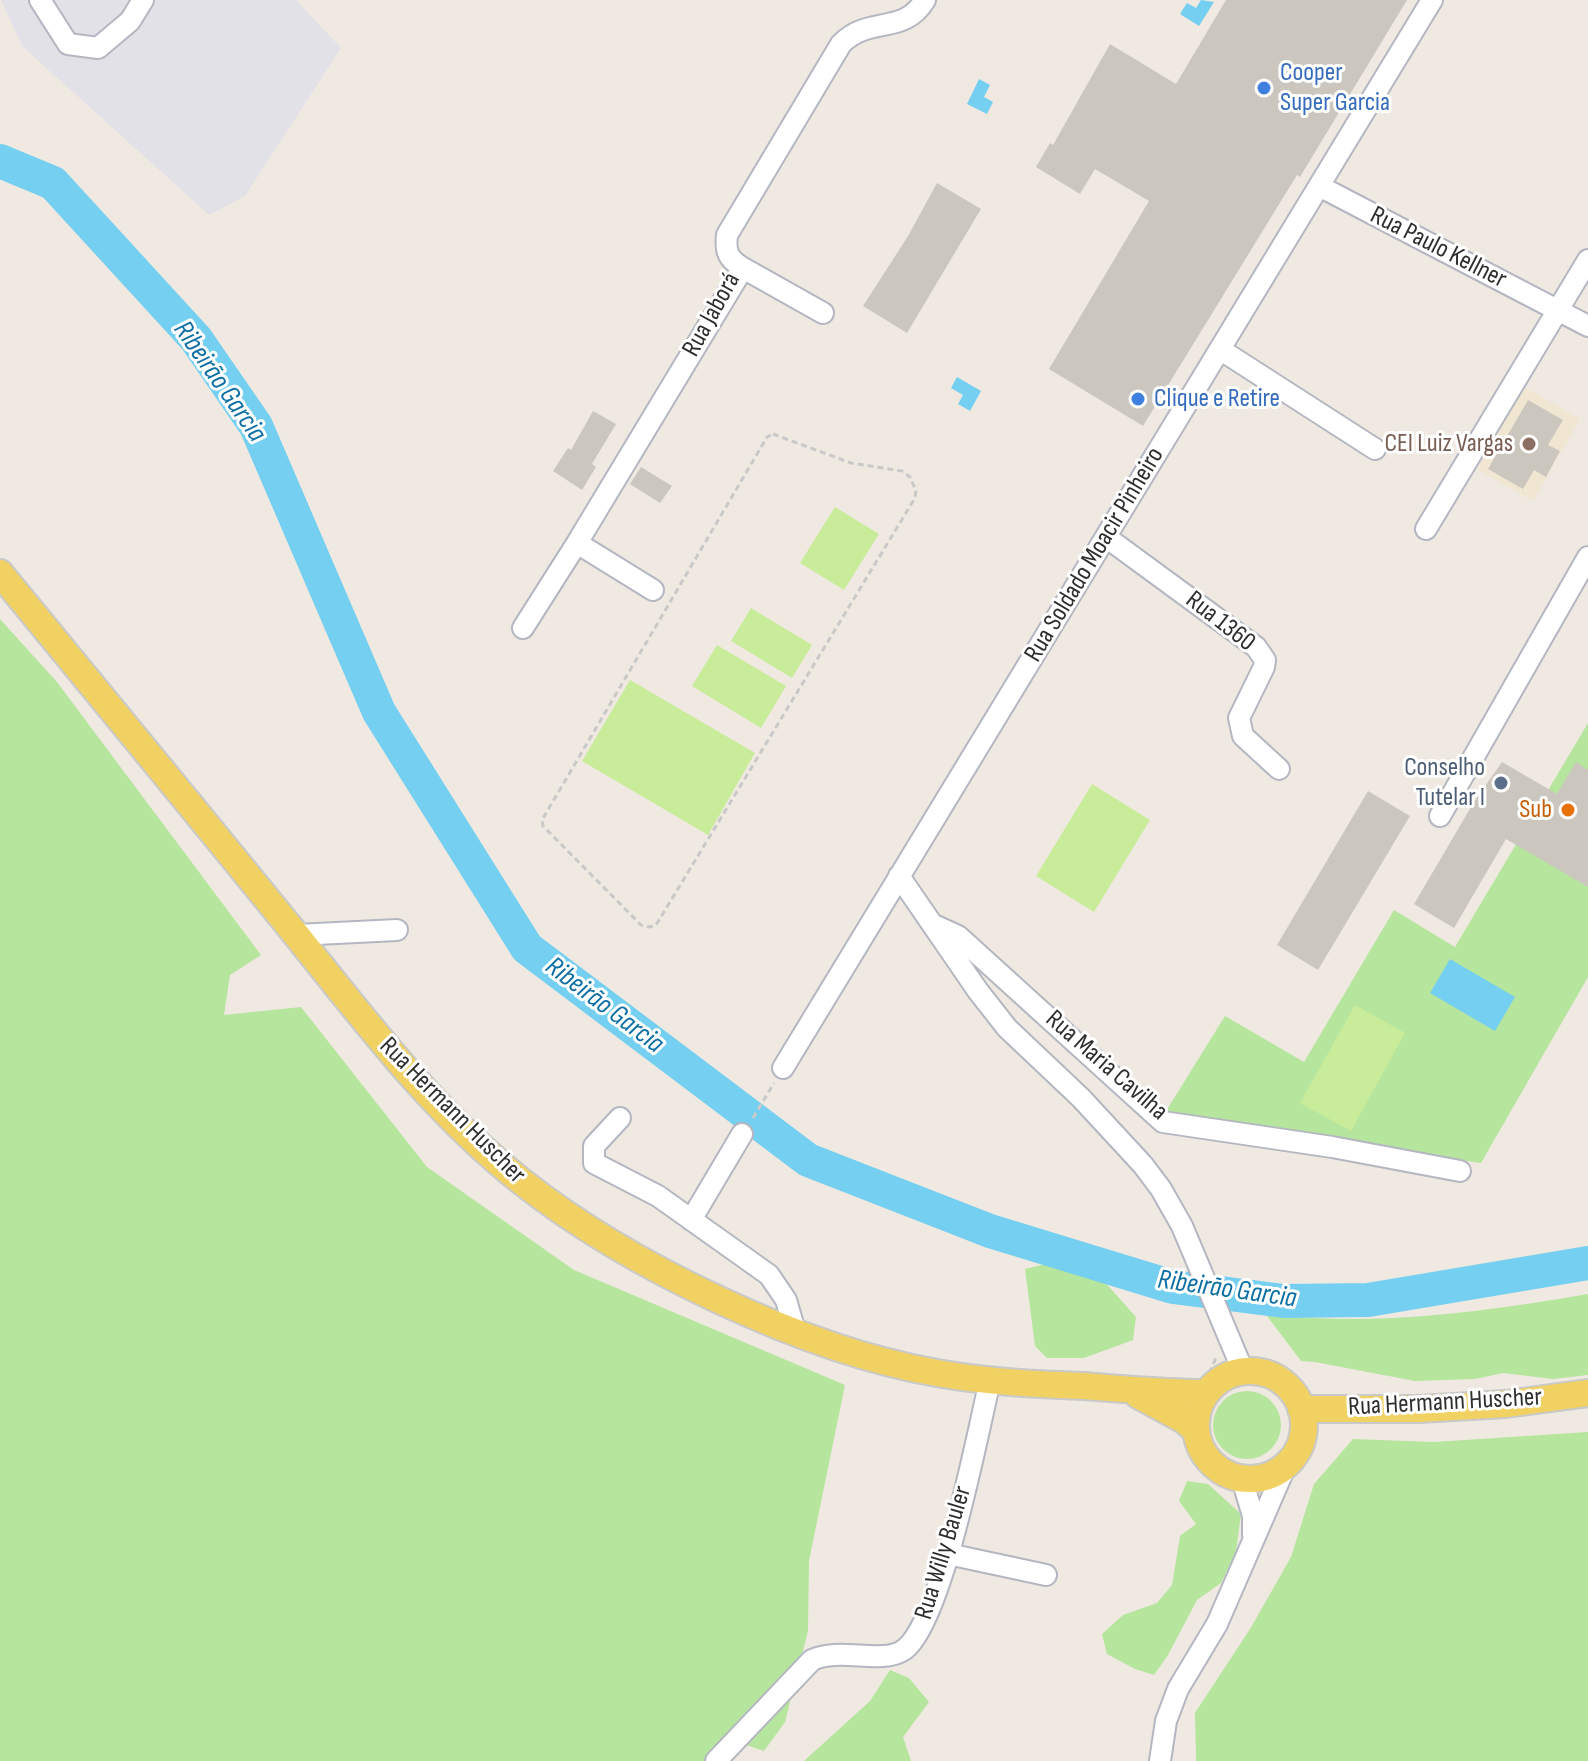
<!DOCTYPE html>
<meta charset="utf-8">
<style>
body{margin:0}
canvas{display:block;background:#efe9e1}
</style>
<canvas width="1588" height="1761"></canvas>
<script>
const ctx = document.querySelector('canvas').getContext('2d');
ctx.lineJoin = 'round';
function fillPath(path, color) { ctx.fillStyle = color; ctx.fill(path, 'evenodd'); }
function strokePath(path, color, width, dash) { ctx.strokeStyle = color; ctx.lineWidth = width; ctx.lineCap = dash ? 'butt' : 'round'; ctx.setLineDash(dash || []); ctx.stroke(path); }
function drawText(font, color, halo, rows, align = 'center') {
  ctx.font = font + ' "Sofia Sans Condensed",sans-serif'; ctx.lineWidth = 6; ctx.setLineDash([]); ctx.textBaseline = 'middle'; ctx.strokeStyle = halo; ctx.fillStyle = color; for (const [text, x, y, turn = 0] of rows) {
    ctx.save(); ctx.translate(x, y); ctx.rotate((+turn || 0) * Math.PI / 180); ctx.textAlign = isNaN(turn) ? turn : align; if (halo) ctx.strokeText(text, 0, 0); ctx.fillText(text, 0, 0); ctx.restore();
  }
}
fillPath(new Path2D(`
 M 1,0 L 296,0 L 341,48 L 245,196 L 209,215 L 22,46 Z`), '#e3e1e8');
fillPath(new Path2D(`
 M 1524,387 L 1580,419 L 1533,501 L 1477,469 Z`), '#f0e6d1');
fillPath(new Path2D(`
 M 0,619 L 57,682 L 261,955 L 230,975 L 224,1015 L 301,1007 L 427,1167 L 574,1270 L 845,1385 L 809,1561 L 808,1631 L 785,1722 L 764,1751 L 743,1744 L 718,1761 L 0,1761 Z
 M 1588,723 L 1588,977 L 1481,1163 L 1163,1116 L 1225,1016 L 1304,1062 L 1394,910 L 1455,947 Z
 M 1046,1264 L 1103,1280 L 1136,1317 L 1133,1340 L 1084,1358 L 1047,1358 L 1035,1346 L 1025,1269 Z
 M 1588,1294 L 1588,1375 L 1553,1379 L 1503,1373 L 1475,1379 L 1415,1381 L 1315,1362 L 1301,1361 L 1267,1316 C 1298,1317 1329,1319 1360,1319 C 1437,1318 1513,1307 1588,1294 Z
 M1213 1425a34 34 0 1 1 68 0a34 34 0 1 1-68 0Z
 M 1588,1432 L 1588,1761 L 1196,1761 L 1195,1713 L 1250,1629 L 1291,1557 L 1314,1484 L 1353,1439 L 1434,1442 Z
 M 1187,1481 L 1208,1484 L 1241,1514 L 1236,1552 L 1221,1583 L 1197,1600 L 1168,1655 L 1154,1675 L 1135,1669 L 1107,1654 L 1102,1634 L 1123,1615 L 1157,1603 L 1172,1585 L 1180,1536 L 1196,1524 L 1179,1501 Z
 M 890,1670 L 909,1678 L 929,1702 L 903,1737 L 911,1761 L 804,1761 L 870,1701 Z`), '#b6e59e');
fillPath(new Path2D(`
 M 835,507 L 879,534 L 844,590 L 800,563 Z
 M 751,608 L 812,645 L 792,678 L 731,641 Z
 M 717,645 L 786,686 L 761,728 L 692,686 Z
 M 630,680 L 755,753 L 708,835 L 582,761 Z
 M 1092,784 L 1150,820 L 1094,912 L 1036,876 Z
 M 1355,1005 L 1405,1033 L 1351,1131 L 1300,1103 Z`), '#c9ec9a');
fillPath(new Path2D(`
 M 1201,0 L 1214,2 L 1199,26 L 1180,14 L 1187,3 L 1196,8 Z
 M 979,79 L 990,85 L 984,97 L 993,102 L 987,114 L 967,104 Z
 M 957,377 L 981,391 L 970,411 L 958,404 L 963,395 L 951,388 Z
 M 1450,959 L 1515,997 L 1495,1031 L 1430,993 Z`), '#75cff0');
strokePath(new Path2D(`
 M 0,161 L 53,183 L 196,339 L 256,426 L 379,712 L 527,948 L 808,1160 L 990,1231 L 1173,1287 L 1284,1301 L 1368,1300 L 1588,1263`), '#75cff0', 34);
fillPath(new Path2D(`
 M 1226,0 L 1407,0 L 1300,177 L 1297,175 L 1143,426 L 1049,369 L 1149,201 L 1095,169 L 1080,194 L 1036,167 L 1050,143 L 1053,145 L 1110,44 L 1176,84 Z
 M 937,183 L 981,209 L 907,333 L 863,306 L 908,236 Z
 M 1528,400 L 1563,420 L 1548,445 L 1560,451 L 1546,477 L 1534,470 L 1523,489 L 1488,469 Z
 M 593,411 L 616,424 L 592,464 L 596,467 L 582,490 L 553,471 L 568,448 L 571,450 Z
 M 641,467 L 672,486 L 660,503 L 630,484 Z
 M 1502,762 L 1557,794 L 1576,762 L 1588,770 L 1588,887 L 1506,839 L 1454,928 L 1414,904 L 1474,802 Z
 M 1368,791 L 1410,816 L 1318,970 L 1277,945 Z`), '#cbc7bf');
const minor = new Path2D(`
 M 40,0 L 68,44 L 98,48 L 130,21 L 143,0
 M 1319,186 L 1588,326
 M 743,268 L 823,313
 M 1221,350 L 1375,449
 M 1426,529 L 1588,260
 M 1106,537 L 1256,647 L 1265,660 L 1264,667 L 1239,718 L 1243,736 L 1279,769
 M 577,543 L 653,590
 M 523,628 L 577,543 L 743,268 C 728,259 725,252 727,235 L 841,44 C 869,15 903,36 925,0
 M 1440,816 L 1588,557
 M 899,876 L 978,991 L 1007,1028 L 1081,1098 L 1143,1165 L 1161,1189 L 1182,1226 L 1243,1371
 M 934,925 L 958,936 L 1163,1122 L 1332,1147 L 1460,1171
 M 296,935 L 397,930
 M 783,1068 L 1432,0
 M 620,1118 L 594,1146 L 594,1163 L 658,1196 L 769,1275 L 786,1300 L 795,1331
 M 691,1220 L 742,1134
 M 1242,1479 L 1253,1516 L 1253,1535
 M 948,1554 L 1046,1575
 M 716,1761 L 812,1660 C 839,1647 880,1664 902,1651 C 941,1629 978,1430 990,1381
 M 1160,1761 L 1166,1721 L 1178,1689 L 1217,1624 L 1286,1465`);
const major = new Path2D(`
 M 0,573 C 97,692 196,811 293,931 C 363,1018 432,1111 521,1181 C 627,1265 804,1350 937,1373 C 986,1382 1034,1384 1083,1386 C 1124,1389 1165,1393 1206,1393
 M1196 1425a54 54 0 1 1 108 0a54 54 0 1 1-108 0Z
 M 1138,1395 L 1184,1420 L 1196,1431
 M 1301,1409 L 1419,1409 L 1506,1404 L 1588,1393`);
strokePath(minor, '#b4b7c1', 24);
strokePath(major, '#c9c9c9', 30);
strokePath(new Path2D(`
 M 773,434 L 851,463 L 902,471 L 910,477 L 916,491 L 915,498 L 656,925 L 649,927 L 641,925 L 543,826 L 542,820 L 767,437 Z
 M 753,1118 L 774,1083
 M 1209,1373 L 1216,1358`), '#c9c9c9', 3, [6, 4]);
strokePath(minor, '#fff', 20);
strokePath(major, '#f2d163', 26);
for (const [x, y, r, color] of [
 [1264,88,8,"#3f7fe0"],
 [1138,399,8,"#3f7fe0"],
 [1529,444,8,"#8d6e63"],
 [1501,783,8,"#5c6f8a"],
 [1568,810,8,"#e8710a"]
]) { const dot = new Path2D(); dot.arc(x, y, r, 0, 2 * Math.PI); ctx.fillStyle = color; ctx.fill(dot); strokePath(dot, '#fff', 3); }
drawText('26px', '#366cbe', '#fff', [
 ["Cooper",1280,73],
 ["Super Garcia",1280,103],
 ["Clique e Retire",1154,399]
], 'left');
drawText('26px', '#2e2e2e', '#fff', [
 ["Rua Paulo Kellner",1438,248,27],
 ["Rua Jaborá",712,315,-61],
 ["Rua Soldado Moacir Pinheiro",1095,555,-59],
 ["Rua 1360",1220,622,38],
 ["Rua Maria Cavilha",1106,1066,41],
 ["Rua Hermann Huscher",452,1111,45],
 ["Rua Hermann Huscher",1445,1403,-3],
 ["Rua Willy Bauler",944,1553,-73]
]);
drawText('26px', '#785e54', '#fff', [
 ["CEI Luiz Vargas",1513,444]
], 'right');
drawText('26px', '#4e5e75', '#fff', [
 ["Conselho",1485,768],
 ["Tutelar I",1485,798]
], 'right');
drawText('26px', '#c56008', '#fff', [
 ["Sub",1552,810]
], 'right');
drawText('italic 28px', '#0d6fa3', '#fff', [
 ["Ribeirão Garcia",219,382,55],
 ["Ribeirão Garcia",604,1006,37],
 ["Ribeirão Garcia",1227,1290,8]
]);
</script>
